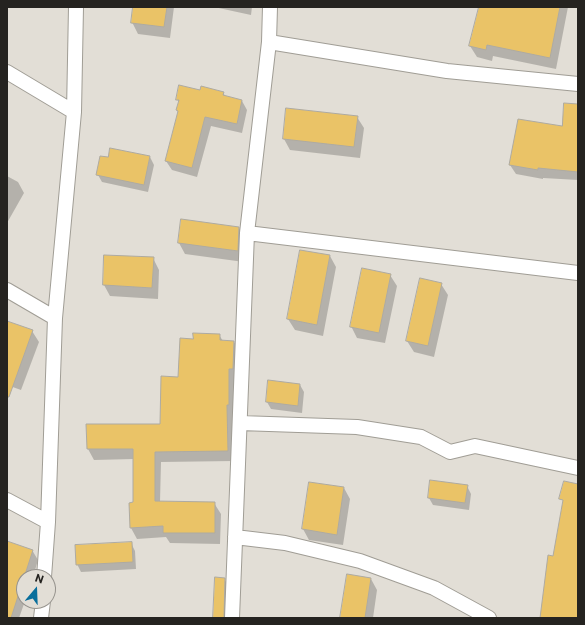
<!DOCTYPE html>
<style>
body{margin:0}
#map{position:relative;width:585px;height:625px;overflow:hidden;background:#e2ded6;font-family:Commissioner,sans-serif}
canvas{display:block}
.frame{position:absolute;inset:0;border:8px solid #252320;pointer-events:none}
.north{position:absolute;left:16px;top:569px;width:40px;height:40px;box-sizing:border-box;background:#e2ded6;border:1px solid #96938d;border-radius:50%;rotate:19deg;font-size:11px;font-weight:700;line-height:16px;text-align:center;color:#252320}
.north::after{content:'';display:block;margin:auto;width:14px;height:18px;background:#086e9b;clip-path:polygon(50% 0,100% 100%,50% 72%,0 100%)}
</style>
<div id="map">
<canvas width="585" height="625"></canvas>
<div class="frame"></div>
<div class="north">N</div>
</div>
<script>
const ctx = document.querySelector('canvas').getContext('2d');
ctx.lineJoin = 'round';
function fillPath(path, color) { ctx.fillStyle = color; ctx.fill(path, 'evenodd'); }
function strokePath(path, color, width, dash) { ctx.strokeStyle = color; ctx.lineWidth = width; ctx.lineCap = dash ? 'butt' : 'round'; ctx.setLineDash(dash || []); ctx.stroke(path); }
fillPath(new Path2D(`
 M 134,7 L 174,7 L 170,38 L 138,34 L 132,22 Z
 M 214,7 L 252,7 L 251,15 Z
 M 480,7 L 568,7 L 556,69 L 493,56 L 492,61 L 477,57 L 470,46 Z
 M 201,91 L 223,93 L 226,97 L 242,101 L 247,110 L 242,133 L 211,126 L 197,177 L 172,170 L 166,161 L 179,113 L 177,110 L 179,103 L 177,99 Z
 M 578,105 L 578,180 L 543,178 L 543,179 L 516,174 L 510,165 L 562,127 Z
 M 287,109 L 357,117 L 364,128 L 360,158 L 290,150 L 284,139 Z
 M 150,157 L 154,165 L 148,192 L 102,182 L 98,175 Z
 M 7,176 L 18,182 L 24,193 L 7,223 Z
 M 239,228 L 245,239 L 244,262 L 185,254 L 179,243 Z
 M 301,251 L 330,256 L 336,267 L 323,336 L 295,330 L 288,319 Z
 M 105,256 L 153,258 L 159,270 L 158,299 L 110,296 L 104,285 Z
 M 390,275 L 397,286 L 385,343 L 357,338 L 351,326 Z
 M 441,284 L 448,295 L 434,357 L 414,352 L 407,341 Z
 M 7,322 L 32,331 L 39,342 L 21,390 L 7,385 Z
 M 219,335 L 223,341 L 234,342 L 240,352 L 235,415 L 233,415 L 234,461 L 161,462 L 160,502 L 214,503 L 221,514 L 220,544 L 170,543 L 166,537 L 137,539 L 131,528 L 134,503 L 134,459 L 94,460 L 88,449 L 161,425 L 194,340 Z
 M 300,385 L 304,392 L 302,413 L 271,409 L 267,402 Z
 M 467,486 L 471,494 L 469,510 L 433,505 L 429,498 Z
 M 344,488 L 350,499 L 343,545 L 309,540 L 303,529 Z
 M 7,542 L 32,550 L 38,560 L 33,577 L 24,577 L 25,601 L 19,618 L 7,618 Z
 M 131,543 L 135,551 L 136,569 L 81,572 L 77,564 Z
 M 224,579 L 226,582 L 226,618 L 214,618 Z
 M 371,579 L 377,590 L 373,618 L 341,618 Z`), '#0003');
const building = new Path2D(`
 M 133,7 L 167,7 L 164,27 L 131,23 Z
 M 479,7 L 560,7 L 550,58 L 487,45 L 486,50 L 469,46 Z
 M 179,85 L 200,90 L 201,86 L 224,92 L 223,95 L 242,100 L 237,124 L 205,117 L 192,168 L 165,161 L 178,111 L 176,110 L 179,100 L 176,100 Z
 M 564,103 L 578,104 L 578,172 L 538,168 L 538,170 L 509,165 L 518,119 L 562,126 Z
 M 286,108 L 358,116 L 354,147 L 283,139 Z
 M 110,148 L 150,156 L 144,185 L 96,175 L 100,156 L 108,157 Z
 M 181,219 L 239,227 L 238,251 L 178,243 Z
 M 300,250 L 330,255 L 317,325 L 287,319 Z
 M 104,255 L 154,257 L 152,288 L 103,285 Z
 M 362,268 L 391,274 L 379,333 L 350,327 Z
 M 420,278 L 442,283 L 428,346 L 406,341 Z
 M 7,321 L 33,330 L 9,397 L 7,397 Z
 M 193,333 L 220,334 L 220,340 L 234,341 L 233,369 L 229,369 L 229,405 L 227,405 L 228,451 L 155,452 L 155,501 L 215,502 L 215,533 L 163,533 L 163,526 L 130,528 L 129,503 L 133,502 L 133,449 L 87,449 L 86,424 L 160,424 L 161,376 L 178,377 L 180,338 L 193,339 Z
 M 268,380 L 300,384 L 298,406 L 266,402 Z
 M 430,480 L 468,485 L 465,503 L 428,498 Z
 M 564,481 L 578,484 L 578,618 L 540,618 L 548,555 L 553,556 L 563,500 L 559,499 Z
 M 309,482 L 344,487 L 337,535 L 302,529 Z
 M 7,541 L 33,550 L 11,618 L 7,618 Z
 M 132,542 L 133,562 L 76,565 L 75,545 Z
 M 347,574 L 371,578 L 365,618 L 340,618 Z
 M 215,577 L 225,578 L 224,618 L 213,618 Z`);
fillPath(building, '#eac367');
strokePath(building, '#adaaa2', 1);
const minor = new Path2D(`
 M 269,42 L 447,71 L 578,84
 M 7,72 L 74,112
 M 247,233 L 578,273
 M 7,290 L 55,318
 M 240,423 L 357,427 L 421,437 L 450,452 L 475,446 L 578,468
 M 7,500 L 48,522
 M 235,537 L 285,543 L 360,561 L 434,588 L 489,618
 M 44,577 L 48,522 L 55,318 L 74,112 L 76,7
 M 41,618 L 43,601
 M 232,618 L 247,233 L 269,42 L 270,7`);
strokePath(minor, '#a09d95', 16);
strokePath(minor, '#fff', 14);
</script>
